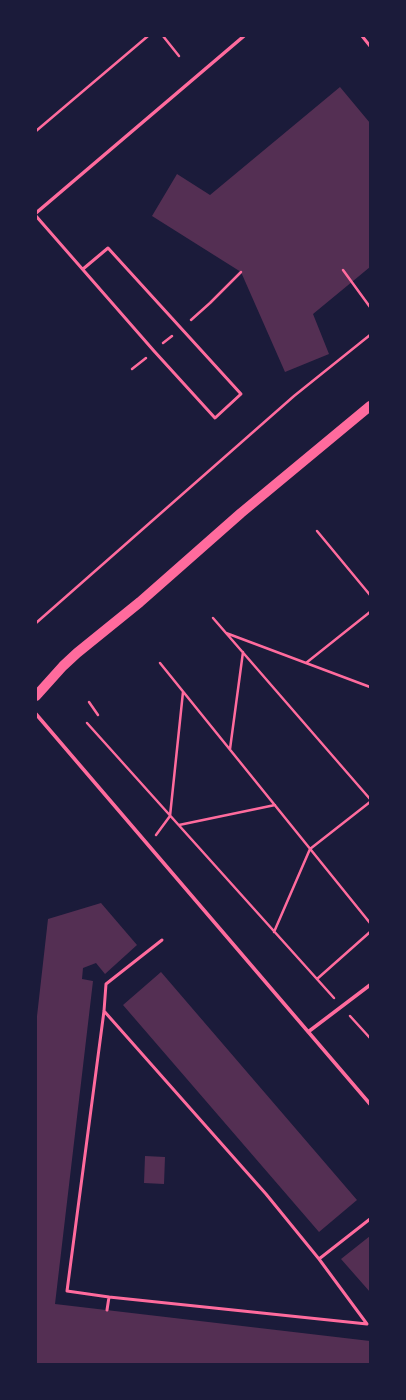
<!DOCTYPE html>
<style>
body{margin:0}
#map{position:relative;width:406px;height:1400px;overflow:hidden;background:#1b1b3a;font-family:"Exo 2",sans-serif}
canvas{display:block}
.frame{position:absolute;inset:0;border:37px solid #1b1b3a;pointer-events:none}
</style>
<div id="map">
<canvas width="406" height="1400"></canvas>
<div class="frame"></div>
</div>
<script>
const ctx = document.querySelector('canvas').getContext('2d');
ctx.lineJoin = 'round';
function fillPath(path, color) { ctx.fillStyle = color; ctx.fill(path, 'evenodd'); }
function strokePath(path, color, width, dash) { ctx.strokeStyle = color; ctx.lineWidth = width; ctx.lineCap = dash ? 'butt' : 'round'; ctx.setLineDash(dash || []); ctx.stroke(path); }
fillPath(new Path2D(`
 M 340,87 L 370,123 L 370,267 L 313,314 L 329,354 L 285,372 L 241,272 L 152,216 L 177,174 L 210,195 Z
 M 101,903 L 137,945 L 105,974 L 96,963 L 83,968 L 82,979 L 93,981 L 55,1304 L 370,1341 L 370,1364 L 36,1363 L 36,1025 L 48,919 Z
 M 161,972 L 357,1200 L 319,1232 L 123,1005 Z
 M 145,1156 L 165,1157 L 164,1184 L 144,1183 Z
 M 370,1236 L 370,1292 L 341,1259 Z`), '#542f53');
strokePath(new Path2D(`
 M 163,36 L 179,56
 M 36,131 L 148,36
 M 343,270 L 370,307
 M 191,320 L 210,303 L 241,272
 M 163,343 L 172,336
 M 132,369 L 146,358
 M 317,531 L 370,595
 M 213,618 L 370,799
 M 36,623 L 294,396 L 370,335
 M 226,633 L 370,687
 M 160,663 L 370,923
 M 306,663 L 370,612
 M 89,702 L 98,715
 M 87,723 L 334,998
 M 230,749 L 243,652
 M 179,825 L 275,805
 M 156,835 L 170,816 L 183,692
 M 274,932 L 310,849 L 370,802
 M 317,979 L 370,932
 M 350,1016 L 370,1038`), '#ff6b9d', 2.5);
strokePath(new Path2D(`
 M 362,36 L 370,46
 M 36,216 L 154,351 L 215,418 L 241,394 L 108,248 L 83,269
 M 104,1011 L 266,1194 L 319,1259 L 367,1324 L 109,1297
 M 319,1259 L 370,1219
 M 107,1310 L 109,1297 L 67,1291 L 104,1011 L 106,984 L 162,940`), '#ff6b9d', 3);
strokePath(new Path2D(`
 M 36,213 L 244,36
 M 36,714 L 370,1104
 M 308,1032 L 370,985`), '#ff6b9d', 3.5);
strokePath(new Path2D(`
 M 36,696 L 63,666 L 77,653 L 140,602 L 241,513 L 370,406`), '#ff6b9d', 10);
</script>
